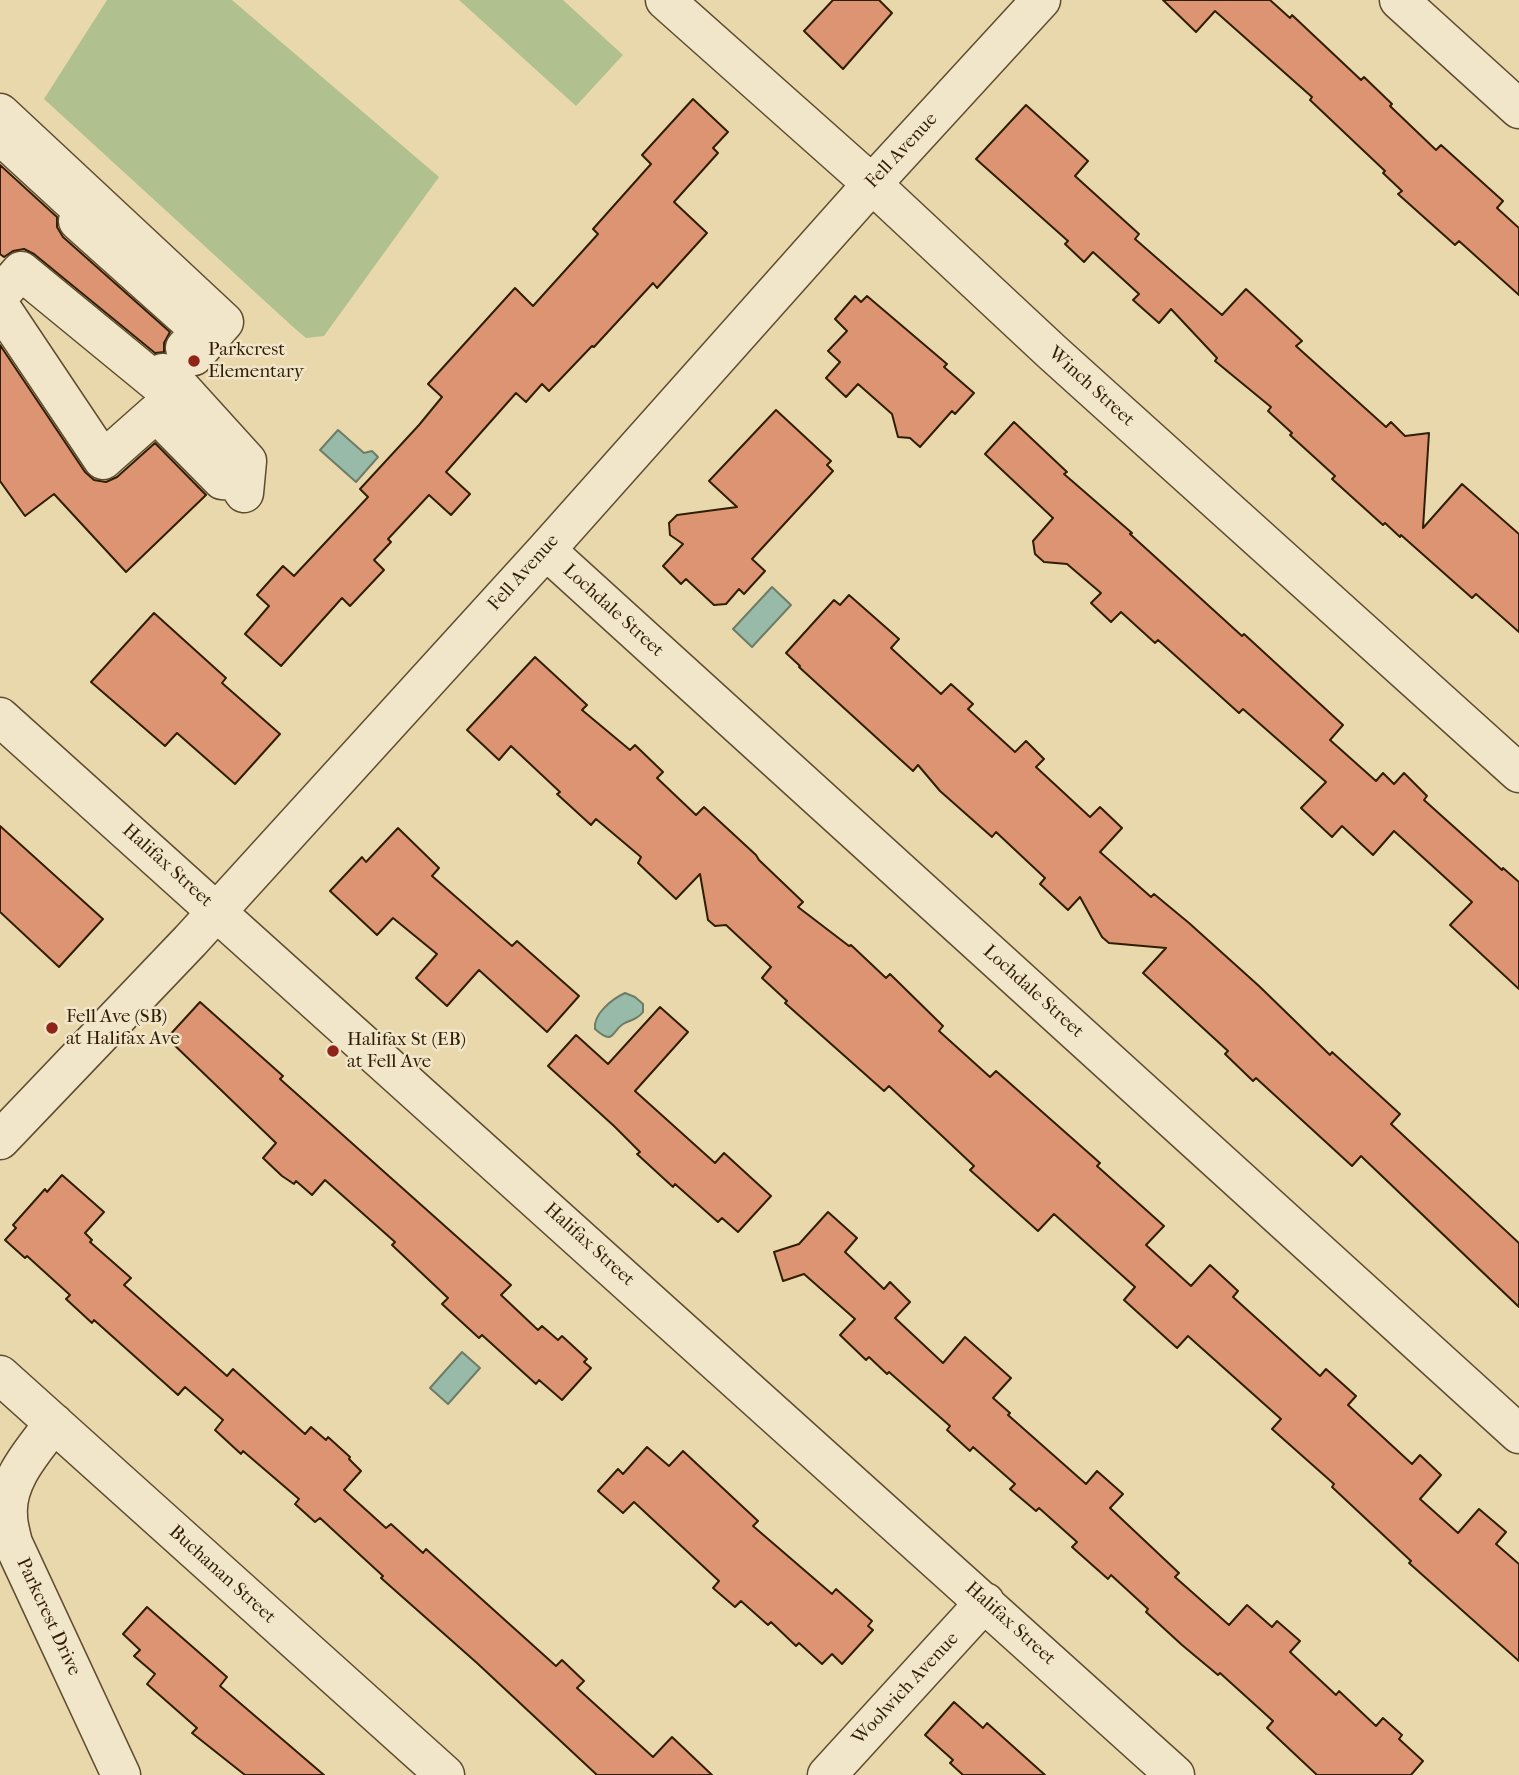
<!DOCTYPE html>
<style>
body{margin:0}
canvas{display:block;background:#ead8ad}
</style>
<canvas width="1519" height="1775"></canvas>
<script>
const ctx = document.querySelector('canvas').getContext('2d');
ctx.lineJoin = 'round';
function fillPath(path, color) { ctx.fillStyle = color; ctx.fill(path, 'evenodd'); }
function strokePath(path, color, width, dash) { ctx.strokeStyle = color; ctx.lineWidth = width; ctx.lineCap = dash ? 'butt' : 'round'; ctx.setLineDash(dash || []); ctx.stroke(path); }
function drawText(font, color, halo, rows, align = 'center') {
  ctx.font = font + ' "IM FELL French Canon",serif'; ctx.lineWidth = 5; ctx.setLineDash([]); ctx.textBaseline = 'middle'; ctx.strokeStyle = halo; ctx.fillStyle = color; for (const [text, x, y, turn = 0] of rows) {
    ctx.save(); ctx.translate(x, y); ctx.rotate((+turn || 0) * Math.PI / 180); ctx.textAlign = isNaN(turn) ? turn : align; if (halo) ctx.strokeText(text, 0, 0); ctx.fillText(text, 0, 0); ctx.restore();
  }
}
fillPath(new Path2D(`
 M 107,0 L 232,0 L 439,177 L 324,336 L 306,338 L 292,326 L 44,99 Z
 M 459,0 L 563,0 L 623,55 L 576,106 Z`), '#b1c08f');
const water = new Path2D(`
 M 338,430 L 364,453 L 372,451 L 378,457 L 356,482 L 320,450 Z
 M 772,587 L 791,605 L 752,647 L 733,629 Z
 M 625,993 L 635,997 L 643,1004 L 643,1012 C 636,1021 631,1019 623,1024 C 611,1032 614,1046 595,1029 C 593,1014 612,999 625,993 Z
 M 462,1352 L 480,1368 L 448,1404 L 430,1388 Z`);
fillPath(water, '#98baa8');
strokePath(water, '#6e7c66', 2);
const building = new Path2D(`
 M 833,0 L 879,0 L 892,13 L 843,69 L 804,31 Z
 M 1163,0 L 1270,0 L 1290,18 L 1292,15 L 1361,80 L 1364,77 L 1392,104 L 1390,106 L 1436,150 L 1441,145 L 1503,201 L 1497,208 L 1519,228 L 1519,295 L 1459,241 L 1455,245 L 1398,194 L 1402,191 L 1383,173 L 1385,171 L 1310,100 L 1312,97 L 1215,11 L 1196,32 Z
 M 693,99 L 728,132 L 713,148 L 718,153 L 674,202 L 707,233 L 657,288 L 653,283 L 594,347 L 592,346 L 549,391 L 542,384 L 526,402 L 516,393 L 446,472 L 470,494 L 451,515 L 429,495 L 388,539 L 391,542 L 374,560 L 384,570 L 350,606 L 342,598 L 281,666 L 245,634 L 269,606 L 257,595 L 283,566 L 294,576 L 368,497 L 360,489 L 419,425 L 442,397 L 428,384 L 515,288 L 533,306 L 598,234 L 593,229 L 651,164 L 642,155 Z
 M 1026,105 L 1088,161 L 1075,176 L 1139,234 L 1135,239 L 1222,315 L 1246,289 L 1302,341 L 1296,346 L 1386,427 L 1391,422 L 1405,436 L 1429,433 L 1423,528 L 1462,484 L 1519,534 L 1519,632 L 1476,594 L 1472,598 L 1401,535 L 1400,537 L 1385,523 L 1383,525 L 1332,479 L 1335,476 L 1290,435 L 1292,433 L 1268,411 L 1271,407 L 1215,361 L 1217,358 L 1171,309 L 1159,323 L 1133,300 L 1139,294 L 1093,252 L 1084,262 L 1065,244 L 1068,241 L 976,159 Z
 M 0,165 L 57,217 L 57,227 L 63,237 L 170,332 L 164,343 L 164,352 L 155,353 L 34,254 L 24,249 L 13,251 L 4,257 L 0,254 Z
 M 855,296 L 861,302 L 867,296 L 947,364 L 944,367 L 974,393 L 955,414 L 952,411 L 920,447 L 910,438 L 898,437 L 892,414 L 858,384 L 846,397 L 826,378 L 840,362 L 828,351 L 847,331 L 835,319 Z
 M 0,345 L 85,472 L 94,480 L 106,482 L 117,477 L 155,443 L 206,495 L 126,572 L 54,494 L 25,516 L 0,481 Z
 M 776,410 L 831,461 L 827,465 L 833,471 L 752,559 L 765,571 L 744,594 L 739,589 L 726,604 L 714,605 L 686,579 L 681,584 L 663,566 L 683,544 L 670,535 L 669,523 L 677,515 L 737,507 L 709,481 Z
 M 1014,422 L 1067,472 L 1064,474 L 1132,533 L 1130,534 L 1242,636 L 1244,634 L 1343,725 L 1330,740 L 1376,781 L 1383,773 L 1394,784 L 1404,773 L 1427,796 L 1424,800 L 1502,870 L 1503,868 L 1519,882 L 1519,989 L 1450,925 L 1472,902 L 1394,831 L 1373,855 L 1342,826 L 1332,837 L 1301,808 L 1326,782 L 1243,709 L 1239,713 L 1158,640 L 1155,643 L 1121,612 L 1111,622 L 1091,603 L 1101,593 L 1067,564 L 1044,562 L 1035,554 L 1033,541 L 1053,518 L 985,454 Z
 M 849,595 L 899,639 L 891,648 L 941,694 L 951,684 L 973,704 L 968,709 L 1015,752 L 1026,741 L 1044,759 L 1036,767 L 1090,817 L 1100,807 L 1122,828 L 1100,852 L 1151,897 L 1154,894 L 1189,923 L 1259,986 L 1330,1055 L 1332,1052 L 1400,1114 L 1391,1124 L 1519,1243 L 1519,1307 L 1361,1156 L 1352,1166 L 1256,1078 L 1253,1081 L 1225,1054 L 1228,1051 L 1143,973 L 1166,948 L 1109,943 L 1102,937 L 1080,897 L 1068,910 L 1040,884 L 1045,878 L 996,832 L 992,837 L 940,791 L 918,765 L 913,771 L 799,667 L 800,666 L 786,653 L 834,600 L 840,605 Z
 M 154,613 L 226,678 L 222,683 L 280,734 L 235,784 L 177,733 L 165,746 L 91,682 Z
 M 535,657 L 587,705 L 582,710 L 630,750 L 635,745 L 663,772 L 657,778 L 696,815 L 704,807 L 756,855 L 759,860 L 803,902 L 798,907 L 849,946 L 851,945 L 886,978 L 890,974 L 943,1026 L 939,1031 L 990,1077 L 996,1071 L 1100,1163 L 1097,1166 L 1164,1226 L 1146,1245 L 1191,1286 L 1210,1265 L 1238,1291 L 1233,1297 L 1320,1376 L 1326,1369 L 1356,1396 L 1348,1405 L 1412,1464 L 1420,1455 L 1441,1475 L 1420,1499 L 1458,1533 L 1479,1509 L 1506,1532 L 1496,1544 L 1519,1564 L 1519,1661 L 1409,1563 L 1411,1561 L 1332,1487 L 1334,1484 L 1272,1429 L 1281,1419 L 1188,1336 L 1177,1348 L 1124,1300 L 1135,1287 L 1054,1214 L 1038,1231 L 970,1170 L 974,1166 L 889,1086 L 884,1091 L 785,1003 L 787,1001 L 762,978 L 771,967 L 726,925 L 715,926 L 708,920 L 700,874 L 676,899 L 638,863 L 641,857 L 596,819 L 591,825 L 557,794 L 560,792 L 511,746 L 499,760 L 467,730 Z
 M 0,826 L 103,919 L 59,967 L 0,912 Z
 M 398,828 L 439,868 L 432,876 L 512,946 L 517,941 L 579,996 L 547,1032 L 479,970 L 447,1006 L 416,978 L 437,954 L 393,918 L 377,935 L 330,891 L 362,857 L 366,862 Z
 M 200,1002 L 283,1076 L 280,1079 L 511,1285 L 501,1295 L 538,1330 L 542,1326 L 558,1340 L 562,1336 L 587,1359 L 584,1362 L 591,1368 L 562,1400 L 539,1380 L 536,1384 L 482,1335 L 479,1338 L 442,1304 L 448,1298 L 392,1245 L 395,1242 L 325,1180 L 312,1195 L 296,1181 L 294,1184 L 282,1176 L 263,1158 L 276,1143 L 167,1038 Z
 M 660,1007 L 688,1032 L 635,1091 L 715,1163 L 724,1153 L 771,1196 L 738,1232 L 722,1218 L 718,1222 L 675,1184 L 673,1187 L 637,1154 L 640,1152 L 614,1126 L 548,1066 L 576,1035 L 608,1064 Z
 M 62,1175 L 104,1212 L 85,1233 L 92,1240 L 90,1242 L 131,1278 L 124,1285 L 227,1376 L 233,1369 L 305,1434 L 311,1427 L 326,1440 L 328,1437 L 350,1457 L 349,1459 L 361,1471 L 344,1490 L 386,1528 L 391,1524 L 423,1553 L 426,1549 L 556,1666 L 562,1660 L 584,1681 L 577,1688 L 653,1757 L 672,1737 L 712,1775 L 597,1775 L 477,1663 L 381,1578 L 383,1576 L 320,1518 L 315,1522 L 295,1504 L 299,1499 L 243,1451 L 241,1454 L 215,1430 L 223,1420 L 185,1387 L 178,1395 L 94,1320 L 92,1323 L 66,1299 L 70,1295 L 27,1256 L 25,1258 L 5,1240 L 16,1228 L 13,1225 L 45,1189 L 47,1192 Z
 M 828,1212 L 857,1238 L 845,1252 L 884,1289 L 890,1282 L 910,1302 L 895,1318 L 943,1363 L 965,1337 L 1011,1378 L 993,1398 L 1010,1413 L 1008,1415 L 1086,1484 L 1097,1471 L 1123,1494 L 1110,1508 L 1179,1573 L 1175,1577 L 1229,1625 L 1247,1605 L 1272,1627 L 1277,1621 L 1300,1641 L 1290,1652 L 1336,1695 L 1339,1691 L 1376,1726 L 1383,1718 L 1402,1735 L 1399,1739 L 1423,1761 L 1411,1775 L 1317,1775 L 1267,1728 L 1273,1721 L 1220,1673 L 1218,1675 L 1182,1645 L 1146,1612 L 1148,1609 L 1111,1575 L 1108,1579 L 1072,1547 L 1077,1542 L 1039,1508 L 1036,1511 L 1010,1489 L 1015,1484 L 973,1447 L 970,1451 L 947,1430 L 950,1426 L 889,1372 L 887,1374 L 869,1357 L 866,1360 L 840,1335 L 855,1319 L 804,1274 L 783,1281 L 774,1252 L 799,1244 Z
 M 647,1447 L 669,1466 L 683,1451 L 758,1521 L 753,1526 L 832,1594 L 836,1589 L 872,1621 L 868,1626 L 873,1630 L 842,1664 L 832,1654 L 822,1664 L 799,1643 L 796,1646 L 771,1622 L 768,1625 L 741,1601 L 735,1607 L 713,1588 L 719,1581 L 634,1502 L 623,1513 L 598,1491 L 618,1469 L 623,1474 Z
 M 147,1607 L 227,1677 L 220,1686 L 324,1775 L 245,1775 L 192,1733 L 197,1728 L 147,1684 L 155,1674 L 134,1656 L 140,1650 L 123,1634 Z
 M 954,1702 L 983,1728 L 987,1723 L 1045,1775 L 963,1775 L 950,1763 L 953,1760 L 925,1735 Z`);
fillPath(building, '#dc9472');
strokePath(building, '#301e03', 2);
const minor = new Path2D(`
 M 665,0 L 872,184 L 1052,352 L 1519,773
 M 1399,0 L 1519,109
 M 0,113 L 224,322 L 194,356 L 185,348 L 201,331 L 78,221 L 85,213 L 0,135
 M 0,295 L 21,271 L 155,381 L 163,373 L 179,386 L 247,461 L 244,493 L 236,481 L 222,480 L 156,413 L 103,460 L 0,306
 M 546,550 L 1519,1434
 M 0,717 L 1175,1775
 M 0,1140 L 190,941 L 546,550 L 872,184 L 1041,0
 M 0,1375 L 445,1775
 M 54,1423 C 34,1450 5,1480 8,1516 C 8,1525 11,1534 13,1543 L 121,1775
 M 827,1775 L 985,1602`);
strokePath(minor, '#5e4c2e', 41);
strokePath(minor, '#f1e6ca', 38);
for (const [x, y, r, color] of [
 [194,361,7,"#8f2418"],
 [52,1028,7,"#8f2418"],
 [333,1051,7,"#8f2418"]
]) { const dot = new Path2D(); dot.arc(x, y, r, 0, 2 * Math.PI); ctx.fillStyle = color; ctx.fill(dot); strokePath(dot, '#f1e6ca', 2.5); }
drawText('19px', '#301e03', '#f1e6ca', [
 ["Fell Avenue",902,151,-47],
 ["Winch Street",1091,387,42],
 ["Fell Avenue",524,573,-48],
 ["Lochdale Street",613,611,42],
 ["Halifax Street",167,866,42],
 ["Lochdale Street",1033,992,42],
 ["Halifax Street",589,1245,42],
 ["Buchanan Street",222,1575,42],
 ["Parkcrest Drive",48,1617,65],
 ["Halifax Street",1010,1624,42],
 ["Woolwich Avenue",906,1689,-47]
]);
drawText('19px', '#301e03', '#f1e6ca', [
 ["Parkcrest",208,350],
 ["Elementary",208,372],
 ["Fell Ave (SB)",66,1017],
 ["at Halifax Ave",66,1039],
 ["Halifax St (EB)",347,1040],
 ["at Fell Ave",347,1062]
], 'left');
</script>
